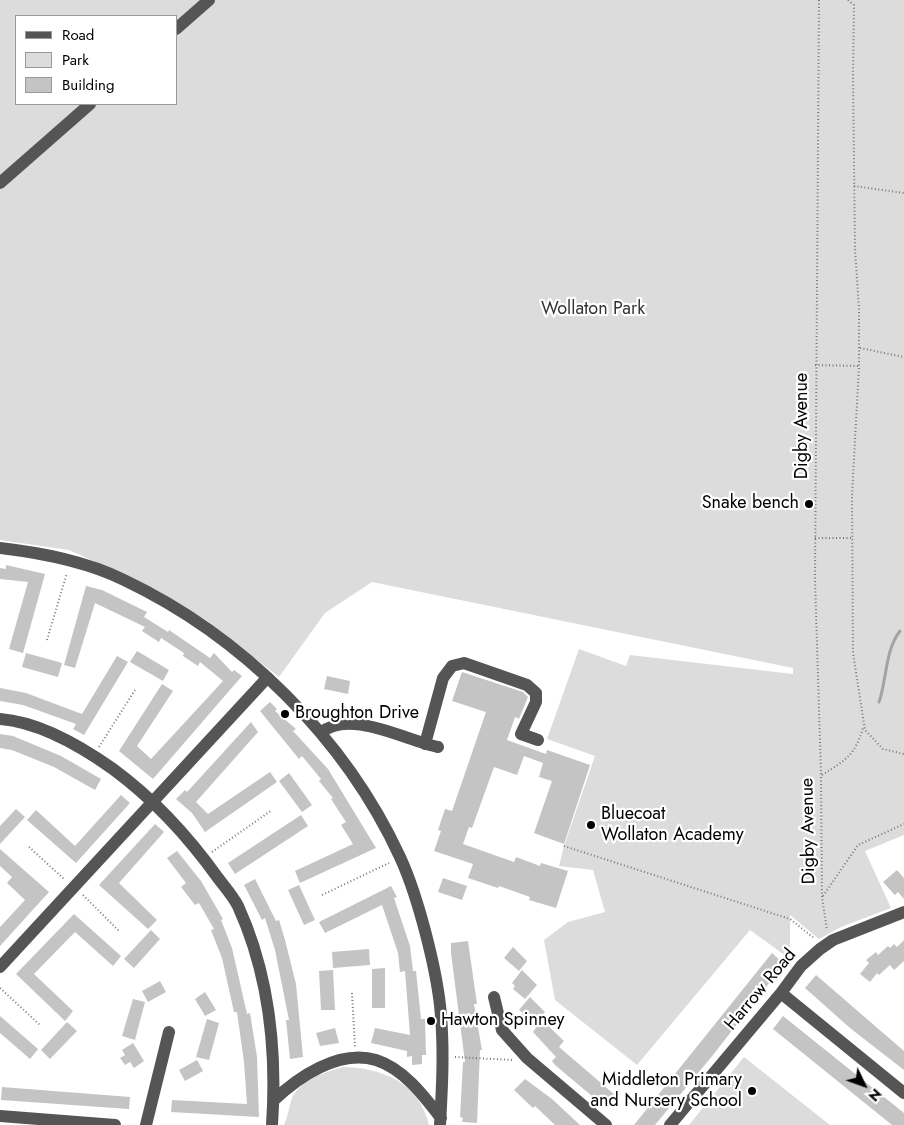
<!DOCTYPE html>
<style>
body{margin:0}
#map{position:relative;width:904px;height:1125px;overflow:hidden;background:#fff;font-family:Jost,sans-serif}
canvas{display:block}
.legend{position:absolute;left:15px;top:15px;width:162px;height:90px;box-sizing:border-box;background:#fff;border:1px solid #999;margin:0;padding:6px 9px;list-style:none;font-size:15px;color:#000}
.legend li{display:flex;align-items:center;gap:10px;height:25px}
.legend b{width:25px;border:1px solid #999}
.north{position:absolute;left:839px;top:1060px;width:50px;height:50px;-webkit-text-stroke:4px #fff;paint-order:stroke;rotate:132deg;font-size:14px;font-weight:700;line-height:20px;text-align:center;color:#000}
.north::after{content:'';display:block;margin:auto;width:18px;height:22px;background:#000;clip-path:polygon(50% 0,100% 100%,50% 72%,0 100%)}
</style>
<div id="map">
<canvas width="904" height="1125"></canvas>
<ul class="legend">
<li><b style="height:6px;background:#555"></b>Road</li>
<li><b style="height:14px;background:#dcdcdc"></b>Park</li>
<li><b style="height:14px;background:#c4c4c4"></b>Building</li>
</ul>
<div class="north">N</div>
</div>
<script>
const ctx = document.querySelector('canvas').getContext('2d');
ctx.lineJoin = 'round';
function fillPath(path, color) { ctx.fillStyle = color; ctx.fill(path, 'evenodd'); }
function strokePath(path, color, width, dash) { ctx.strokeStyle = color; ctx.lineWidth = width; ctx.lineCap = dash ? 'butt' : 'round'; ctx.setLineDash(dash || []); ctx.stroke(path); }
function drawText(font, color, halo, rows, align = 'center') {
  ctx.font = font + ' Jost,sans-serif'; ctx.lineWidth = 4.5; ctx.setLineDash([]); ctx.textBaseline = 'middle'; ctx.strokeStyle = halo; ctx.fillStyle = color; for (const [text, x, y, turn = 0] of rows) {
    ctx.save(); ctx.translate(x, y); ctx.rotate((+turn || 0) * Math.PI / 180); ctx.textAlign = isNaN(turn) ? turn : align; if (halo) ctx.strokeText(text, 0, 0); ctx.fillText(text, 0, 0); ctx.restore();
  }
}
fillPath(new Path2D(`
 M 0,0 L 904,0 L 904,835 L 865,851 L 891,908 L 841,927 L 819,939 L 790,915 L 790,959 L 750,930 L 637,1065 L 555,1000 L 544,940 L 568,922 L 605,912 L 593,870 L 559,866 L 564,846 L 595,756 L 547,739 L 579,649 L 626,666 L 630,655 L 793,674 L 793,668 L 372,582 L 325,613 L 279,677 L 207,621 L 155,589 L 69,550 L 0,540 ZM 16,16 L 176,16 L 176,104 L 16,104 Z
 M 744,1057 L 830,1125 L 689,1125 Z
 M 343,1067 C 382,1068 419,1082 429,1125 L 284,1125 C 288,1116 289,1107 292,1098 C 300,1080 326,1072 343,1067 Z`), '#dcdcdc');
strokePath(new Path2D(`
 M 879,702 C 887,679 885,650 900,631`), '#a3a3a3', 3);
fillPath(new Path2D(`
 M 6,565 L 45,574 L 23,653 L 9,649 L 28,582 L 0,579 L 0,568 L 6,569 Z
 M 86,586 L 102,590 L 147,612 L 144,617 L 168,632 L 169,630 L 210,658 L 214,653 L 232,672 L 234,670 L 242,676 L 153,779 L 119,751 L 162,684 L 173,691 L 137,746 L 151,759 L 223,681 L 200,662 L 198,666 L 183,656 L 184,653 L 161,638 L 159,642 L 142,631 L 145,627 L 95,603 L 75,668 L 64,665 Z
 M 137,651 L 169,670 L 163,681 L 130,662 Z
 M 26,653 L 62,663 L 58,677 L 22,667 Z
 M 117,656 L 128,662 L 84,735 L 73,729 L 76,724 L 23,705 L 0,701 L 0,688 L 26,693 L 82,714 Z
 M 462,672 L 523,692 L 528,697 L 519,719 L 515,717 L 507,740 L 546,754 L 547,750 L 590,765 L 564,844 L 534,833 L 552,781 L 539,777 L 543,763 L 524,756 L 517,775 L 494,767 L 472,828 L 469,827 L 463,844 L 514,862 L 516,857 L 540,866 L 541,863 L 568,871 L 556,908 L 529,900 L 530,897 L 499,886 L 498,888 L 468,878 L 473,864 L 434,851 L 441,831 L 438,830 L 445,809 L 452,811 L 486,712 L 452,701 Z
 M 327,676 L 350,681 L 348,694 L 324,689 Z
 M 270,702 L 277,709 L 275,711 L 296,729 L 293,731 L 328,769 L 376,848 L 300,883 L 295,871 L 353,844 L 341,825 L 346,822 L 331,799 L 333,798 L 319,781 L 321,779 L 302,756 L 299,759 L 260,711 Z
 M 251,722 L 258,732 L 196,802 L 208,814 L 270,772 L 277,782 L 205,832 L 192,813 L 176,799 L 185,790 L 187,792 Z
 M 0,734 L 13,736 L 61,756 L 101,779 L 95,790 L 54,767 L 12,750 L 0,748 Z
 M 289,773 L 312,805 L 302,812 L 279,781 Z
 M 121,795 L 130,803 L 76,863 L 27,820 L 36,810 L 75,846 Z
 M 16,809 L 25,817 L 0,844 L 0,826 Z
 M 301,815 L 308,826 L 235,874 L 228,863 Z
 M 155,824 L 164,832 L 119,883 L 157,920 L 148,929 L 99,885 Z
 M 0,849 L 49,892 L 0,946 L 0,927 L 25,900 L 7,883 L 12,877 L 0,866 Z
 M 177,851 L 201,881 L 223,919 L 221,920 L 232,948 L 247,1014 L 250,1013 L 257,1057 L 259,1117 L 171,1112 L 172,1100 L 247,1104 L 244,1062 L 237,1012 L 234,1012 L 222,958 L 211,930 L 214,929 L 199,903 L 195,905 L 181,887 L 186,883 L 167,858 Z
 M 897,870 L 904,878 L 904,899 L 898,892 L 895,895 L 893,893 L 883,882 Z
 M 443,878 L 467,886 L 462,900 L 438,892 Z
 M 255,879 L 276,921 L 279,920 L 285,940 L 296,984 L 303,1057 L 290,1059 L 286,1020 L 289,1020 L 275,950 L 265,918 L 262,920 L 244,885 Z
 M 299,885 L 315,920 L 304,925 L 288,890 Z
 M 391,886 L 397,897 L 394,898 L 410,946 L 413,971 L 416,971 L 421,1019 L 425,1019 L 426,1055 L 422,1055 L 422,1064 L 412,1065 L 412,1056 L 407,1057 L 407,1051 L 371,1043 L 375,1028 L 410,1035 L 405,971 L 400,972 L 398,953 L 382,905 L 325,933 L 319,922 Z
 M 74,914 L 121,956 L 113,966 L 75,932 L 34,974 L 73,1011 L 65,1021 L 16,974 Z
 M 151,930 L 160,939 L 134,968 L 124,959 Z
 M 904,940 L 904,961 L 894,970 L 890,965 L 879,975 L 877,973 L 870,982 L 860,974 L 869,963 L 866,960 L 876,952 L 878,955 L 888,946 L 890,948 L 894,944 L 897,947 Z
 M 468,941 L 477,1004 L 474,1004 L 482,1050 L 480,1050 L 477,1123 L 462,1122 L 463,1118 L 460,1117 L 463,1062 L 465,1062 L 451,953 L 451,943 Z
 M 513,947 L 527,961 L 519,971 L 504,958 Z
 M 369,949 L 370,965 L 333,968 L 332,952 Z
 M 772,953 L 784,964 L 713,1055 L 655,1125 L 634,1125 Z
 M 385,968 L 385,1008 L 372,1008 L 372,969 Z
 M 333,970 L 335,1010 L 321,1010 L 319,971 Z
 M 522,970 L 537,985 L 525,999 L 513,989 L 515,986 L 512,983 Z
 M 816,975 L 904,1051 L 904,1070 L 850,1028 L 805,988 Z
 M 160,981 L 166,992 L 148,1002 L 142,991 Z
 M 205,992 L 216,1010 L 205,1016 L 195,999 Z
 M 530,997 L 545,1012 L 540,1018 L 564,1041 L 559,1047 L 615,1095 L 605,1107 L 555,1065 L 552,1061 L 556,1057 L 533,1032 L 536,1028 L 521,1015 L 523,1013 L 519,1010 Z
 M 133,999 L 145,1002 L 135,1040 L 122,1036 Z
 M 0,1016 L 38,1049 L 30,1059 L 0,1033 Z
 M 783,1016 L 904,1113 L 904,1125 L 892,1125 L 773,1029 Z
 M 207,1019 L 219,1023 L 209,1060 L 196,1057 Z
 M 67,1022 L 77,1031 L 50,1059 L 41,1050 Z
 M 335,1028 L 339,1043 L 320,1046 L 316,1033 Z
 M 133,1043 L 144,1061 L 134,1068 L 130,1062 L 125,1065 L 120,1058 L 125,1055 L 122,1050 Z
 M 197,1060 L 203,1071 L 185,1081 L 179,1070 Z
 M 525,1079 L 552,1099 L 580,1125 L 555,1125 L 535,1106 L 533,1108 L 514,1090 Z
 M 2,1087 L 130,1097 L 129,1109 L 1,1100 Z`), '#c4c4c4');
strokePath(new Path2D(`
 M 819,0 L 815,579 L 821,775 L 822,897 L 827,930
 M 848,0 L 854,5 L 853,76 L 855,249 L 859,309 L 859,366 L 852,496 L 853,653 L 865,730 L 883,749 L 904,754
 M 854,186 L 904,193
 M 860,348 L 904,357
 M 815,365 L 858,366
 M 815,538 L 852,538
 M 47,640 L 67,573
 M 99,747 L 135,690
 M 822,775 C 846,760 855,755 863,728
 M 564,846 L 790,919 L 814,938
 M 29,847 L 64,879
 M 212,852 L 272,810
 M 83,895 L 120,932
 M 322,895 L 389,863
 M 823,896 L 858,845 L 904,824
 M 0,988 L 40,1025
 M 352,993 L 355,1047
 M 455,1057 L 513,1060`), '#777', 2, [1, 2.5]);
strokePath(new Path2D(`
 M 176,29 L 209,0
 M 0,183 L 90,104
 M 0,548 C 42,553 86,561 124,580 C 242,636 345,738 400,857 C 418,896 438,973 441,1016 C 444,1053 442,1089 440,1125
 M 0,719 C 39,722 82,747 113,769 C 155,800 188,836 218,878 C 225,887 233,896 238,906 C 269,974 277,1051 272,1125
 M 321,733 C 348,708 407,741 438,747
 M 425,744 L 443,678 L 452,666 L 464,663 L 527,685 L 536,693 L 536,702 L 521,734 L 538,740
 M 0,967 L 267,678
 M 781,993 L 904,1093
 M 494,997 L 502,1030 L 527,1058 L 606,1125
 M 273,1101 C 298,1077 339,1049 376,1060 C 404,1069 424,1096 441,1118
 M 0,1116 L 115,1125
 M 146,1125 L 169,1032
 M 670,1125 L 781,993 L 801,966 L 820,949 L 833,940 L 904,912`), '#555', 12);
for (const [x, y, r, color] of [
 [809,504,5,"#000"],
 [285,714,5,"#000"],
 [591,825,5,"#000"],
 [431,1021,5,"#000"],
 [752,1091,5,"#000"]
]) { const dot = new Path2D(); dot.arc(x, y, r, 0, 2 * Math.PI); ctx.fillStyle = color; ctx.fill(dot); strokePath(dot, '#fff', 2); }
drawText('18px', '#333', '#fff', [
 ["Wollaton Park",593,310]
]);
drawText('18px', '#000', '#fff', [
 ["Digby Avenue",803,426,-90],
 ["Digby Avenue",809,831,-91],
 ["Harrow Road",761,990,-50]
]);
drawText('18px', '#000', '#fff', [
 ["Snake bench",799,504,"right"],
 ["Broughton Drive",295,714],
 ["Bluecoat",601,815],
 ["Wollaton Academy",601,836],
 ["Hawton Spinney",441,1021],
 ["Middleton Primary",742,1081,"right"],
 ["and Nursery School",742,1102,"right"]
], 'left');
</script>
